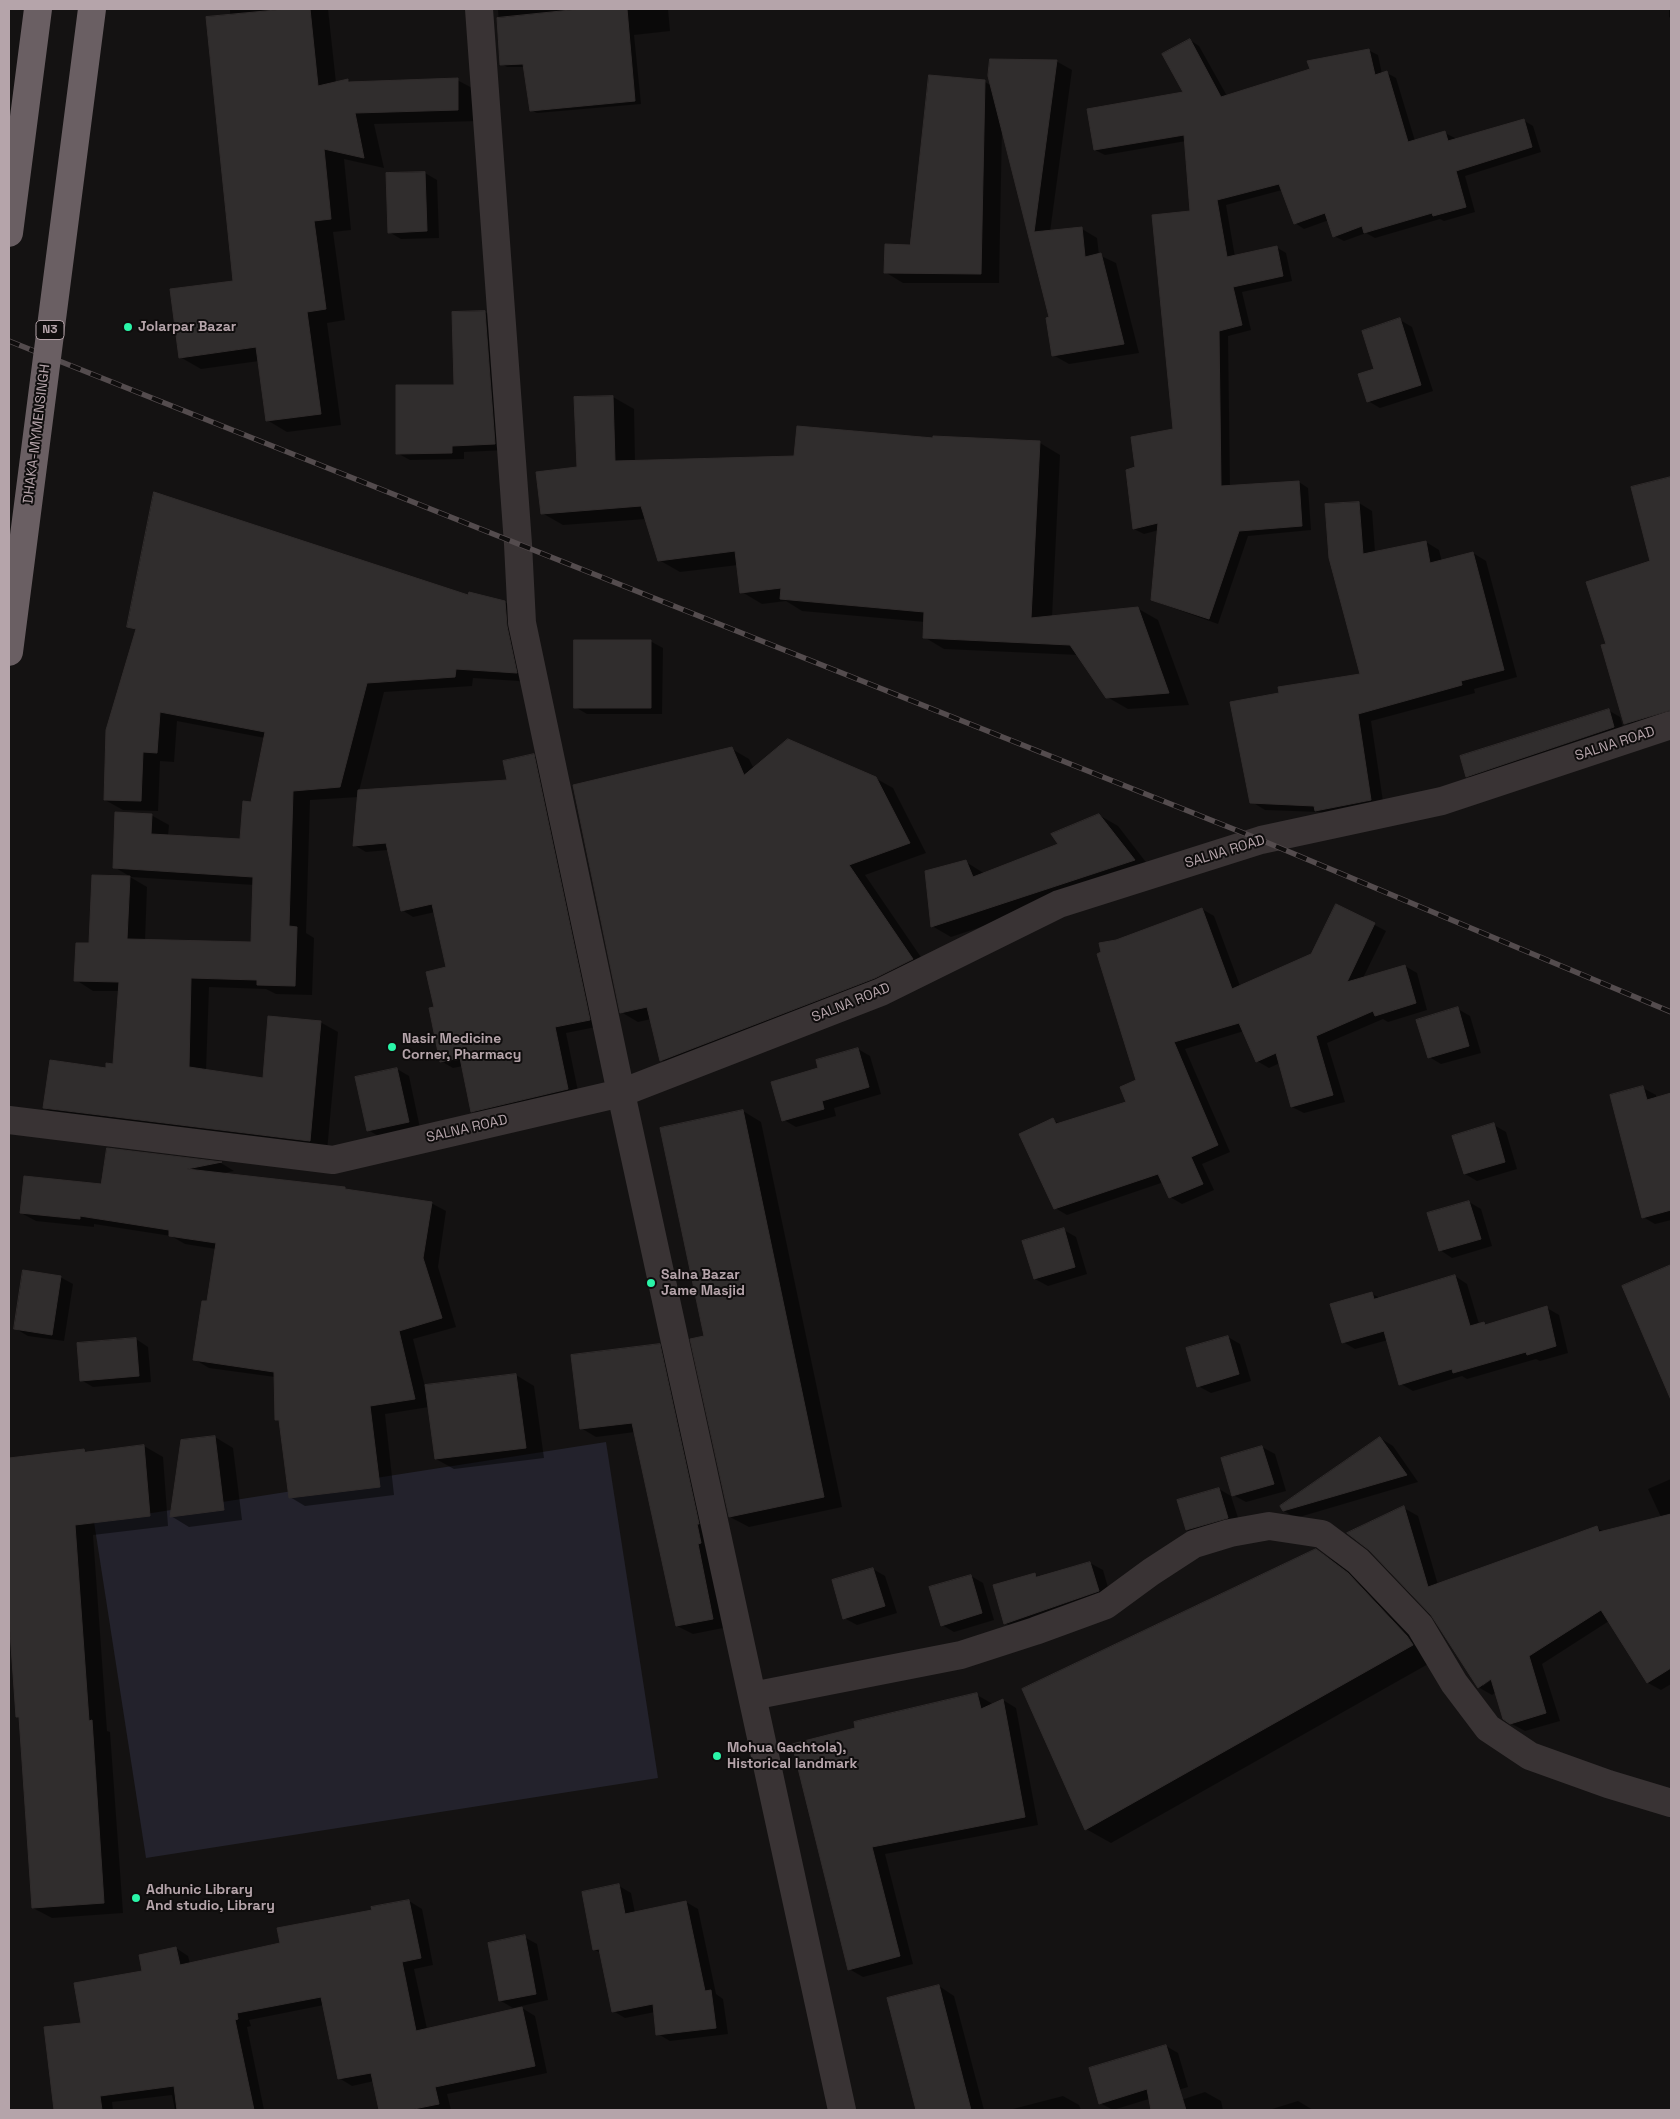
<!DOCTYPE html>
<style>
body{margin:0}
#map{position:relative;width:1680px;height:2119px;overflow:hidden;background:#141212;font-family:"Space Grotesk",sans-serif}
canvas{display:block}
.frame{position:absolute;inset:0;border:10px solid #b5a4aa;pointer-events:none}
</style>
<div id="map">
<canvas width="1680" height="2119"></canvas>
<div class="frame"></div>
</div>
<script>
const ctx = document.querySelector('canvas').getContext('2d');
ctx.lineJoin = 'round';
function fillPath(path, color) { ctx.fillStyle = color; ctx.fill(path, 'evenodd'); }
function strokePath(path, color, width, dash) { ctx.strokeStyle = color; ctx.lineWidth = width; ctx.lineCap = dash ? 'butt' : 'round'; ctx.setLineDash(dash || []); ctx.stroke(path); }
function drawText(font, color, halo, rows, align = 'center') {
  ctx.font = font + ' "Space Grotesk",sans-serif'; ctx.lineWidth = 4; ctx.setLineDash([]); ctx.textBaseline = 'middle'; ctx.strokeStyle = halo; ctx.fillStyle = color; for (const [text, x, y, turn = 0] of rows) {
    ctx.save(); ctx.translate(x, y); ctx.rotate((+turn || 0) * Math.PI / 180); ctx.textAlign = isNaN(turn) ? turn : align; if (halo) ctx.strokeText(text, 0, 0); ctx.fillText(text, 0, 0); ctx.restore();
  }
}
fillPath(new Path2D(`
 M 606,1442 L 658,1778 L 146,1858 L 94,1522 Z`), '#23222c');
fillPath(new Path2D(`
 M 230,9 L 328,9 L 336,83 L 348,80 L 352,83 L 457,80 L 478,91 L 478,121 L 374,124 L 384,168 L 344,159 L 351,230 L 333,232 L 345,320 L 327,323 L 341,425 L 287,432 L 267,420 L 259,361 L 201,369 L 180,357 L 234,282 Z
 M 520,9 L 668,9 L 670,31 L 634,35 L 641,104 L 537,113 L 531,110 L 525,67 L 507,67 L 502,64 L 498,10 Z
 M 1669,9 L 1671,9 L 1671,18 L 1669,17 Z
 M 1190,40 L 1199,46 L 1227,96 L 1368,50 L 1378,55 L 1382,74 L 1387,73 L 1396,78 L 1415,141 L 1445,133 L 1455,138 L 1455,141 L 1523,120 L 1533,126 L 1541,152 L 1465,176 L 1475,212 L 1444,221 L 1440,219 L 1375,238 L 1366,233 L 1344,241 L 1334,236 L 1329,220 L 1304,229 L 1295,223 L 1282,190 L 1226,205 L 1235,257 L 1276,247 L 1286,253 L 1292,281 L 1242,292 L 1251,330 L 1228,336 L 1230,487 L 1299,482 L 1308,488 L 1311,530 L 1248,536 L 1218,624 L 1162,604 L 1152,599 L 1159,530 L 1144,534 L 1134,529 L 1136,468 L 1174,430 L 1192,212 L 1186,141 L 1105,155 L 1095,150 L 1185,93 Z
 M 1056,61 L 1072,70 L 1050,232 L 1082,229 L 1097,238 L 1099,255 L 1116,263 L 1139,353 L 1069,364 L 1053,355 L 1051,318 L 1002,126 L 999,283 L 903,283 L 885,272 L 911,246 L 985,82 L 992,86 Z
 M 425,173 L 437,180 L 439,238 L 401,239 L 389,232 Z
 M 485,312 L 497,319 L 507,450 L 464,452 L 464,459 L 410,460 L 397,453 L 456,386 Z
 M 1400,320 L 1412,327 L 1433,391 L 1380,408 L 1368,401 L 1376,370 Z
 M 613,397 L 634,409 L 635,461 L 795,458 L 934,440 L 1040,443 L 1060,455 L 1052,617 L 1137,608 L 1158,620 L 1189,705 L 1128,709 L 1107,697 L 1079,655 L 944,649 L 924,637 L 925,622 L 802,611 L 786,601 L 762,604 L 742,592 L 738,565 L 680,572 L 659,560 L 646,519 L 563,525 L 542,513 L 578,469 Z
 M 1671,478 L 1671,711 L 1666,713 L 1642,733 L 1625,723 L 1607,645 L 1652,562 L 1633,488 Z
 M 1359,503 L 1372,511 L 1375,552 L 1426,542 L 1439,550 L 1442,562 L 1473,553 L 1486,561 L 1517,677 L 1474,689 L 1475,693 L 1371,721 L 1384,808 L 1330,818 L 1320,812 L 1265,810 L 1252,802 L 1280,694 L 1362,675 Z
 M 469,596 L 505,602 L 522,613 L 533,682 L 473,678 L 472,686 L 384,692 L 359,791 L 509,781 L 534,756 L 545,763 L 601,1026 L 566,1033 L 579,1096 L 484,1118 L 472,1111 L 463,1066 L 453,1068 L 441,1061 L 435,1008 L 448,968 L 435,912 L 413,917 L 402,910 L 388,850 L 366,852 L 354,845 L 359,797 L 310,800 L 306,933 L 314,938 L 312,995 L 276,994 L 266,989 L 209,987 L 206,1071 L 264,1079 L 320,1022 L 338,1032 L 327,1151 L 61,1118 L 44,1108 L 114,1065 L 120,991 L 93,991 L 76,980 L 90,945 L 130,877 L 147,887 L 145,941 L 252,943 L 254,885 L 131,877 L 114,867 L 151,815 L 169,825 L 168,836 L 241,840 L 252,803 L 265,738 L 177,721 L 174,762 L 160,761 L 158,811 L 123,810 L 105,800 L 137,631 L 129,626 Z
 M 650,641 L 663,648 L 662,714 L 587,714 L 575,707 Z
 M 1608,710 L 1620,717 L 1625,734 L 1478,782 L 1467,776 Z
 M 732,749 L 749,759 L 754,769 L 875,778 L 893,788 L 926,853 L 865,875 L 929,969 L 678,1070 L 661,1060 L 651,1019 L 638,1022 L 621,1012 Z
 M 1099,815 L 1118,826 L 1152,870 L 951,937 L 932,926 L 966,862 L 985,874 L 1060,845 Z
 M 1337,905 L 1386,931 L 1363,978 L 1405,966 L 1417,973 L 1427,1010 L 1388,1022 L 1383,1019 L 1327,1043 L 1345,1102 L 1304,1113 L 1292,1107 L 1280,1063 L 1269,1068 L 1257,1061 L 1244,1031 L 1185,1049 L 1230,1152 L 1202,1164 L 1214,1190 L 1182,1204 L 1170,1197 L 1164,1182 L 1067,1215 L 1055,1208 L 1053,1120 L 1060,1124 L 1128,1102 L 1137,1081 L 1116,941 L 1202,909 L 1214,916 L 1240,986 L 1312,955 Z
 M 1458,1009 L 1470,1016 L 1481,1053 L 1441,1064 L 1429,1057 Z
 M 858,1049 L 870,1056 L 881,1094 L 834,1108 L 836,1116 L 796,1127 L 784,1120 L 820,1069 Z
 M 397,1069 L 409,1076 L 420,1128 L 380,1137 L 368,1130 Z
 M 1643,1088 L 1656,1095 L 1656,1098 L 1671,1094 L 1671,1220 L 1655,1224 L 1643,1217 Z
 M 743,1111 L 761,1122 L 842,1507 L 749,1527 L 730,1517 L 706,1337 Z
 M 1494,1125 L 1506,1132 L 1517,1169 L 1477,1181 L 1465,1174 Z
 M 108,1149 L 221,1163 L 234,1171 L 219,1174 L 344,1188 L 348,1190 L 431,1203 L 446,1211 L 438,1267 L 456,1327 L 413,1339 L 425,1387 L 516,1375 L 534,1386 L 544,1458 L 454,1469 L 436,1459 L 429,1407 L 385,1414 L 394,1495 L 305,1506 L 290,1497 L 281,1422 L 276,1419 L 275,1377 L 209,1368 L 194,1359 L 208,1303 L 216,1249 L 185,1244 L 171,1236 L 94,1224 L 94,1227 L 36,1221 L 21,1213 L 102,1185 Z
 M 1469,1202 L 1481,1209 L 1492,1246 L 1452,1258 L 1440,1250 Z
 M 1064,1230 L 1076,1237 L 1087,1274 L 1048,1286 L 1035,1279 Z
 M 1671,1266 L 1671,1359 L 1665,1362 L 1624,1287 Z
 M 1455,1276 L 1467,1284 L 1479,1324 L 1484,1323 L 1487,1325 L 1547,1308 L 1559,1315 L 1568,1353 L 1540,1361 L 1536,1359 L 1467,1379 L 1462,1376 L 1413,1391 L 1401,1384 L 1388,1340 L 1355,1349 L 1343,1342 L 1372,1294 L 1380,1298 Z
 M 60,1277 L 73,1284 L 64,1341 L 28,1336 L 16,1329 Z
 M 1228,1337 L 1240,1344 L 1251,1381 L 1211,1393 L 1198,1386 Z
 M 136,1339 L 148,1347 L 151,1382 L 93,1387 L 81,1380 Z
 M 659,1345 L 675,1354 L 728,1627 L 693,1634 L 677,1626 L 635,1432 L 596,1437 L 581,1428 Z
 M 215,1437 L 233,1448 L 242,1520 L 189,1527 L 171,1516 Z
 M 1380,1438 L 1393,1446 L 1418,1482 L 1296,1518 L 1284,1511 Z
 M 144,1446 L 163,1457 L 168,1526 L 93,1535 L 107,1731 L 110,1732 L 123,1913 L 52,1918 L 33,1908 L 20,1719 L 17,1717 L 9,1599 L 9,1460 L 84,1450 L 89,1453 Z
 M 1262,1447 L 1275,1454 L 1286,1491 L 1246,1502 L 1233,1495 Z
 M 1671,1479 L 1671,1581 L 1648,1596 L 1671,1633 L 1671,1684 L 1661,1690 L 1648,1683 L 1609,1621 L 1542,1664 L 1560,1721 L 1525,1731 L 1510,1723 L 1496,1692 L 1492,1695 L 1478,1687 L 1432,1614 L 1404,1508 L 1418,1516 L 1438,1585 L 1597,1528 L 1604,1532 L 1661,1517 L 1648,1489 ZM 1497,1676 L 1483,1686 L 1483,1683 Z
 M 1219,1489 L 1231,1496 L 1240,1524 L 1200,1537 L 1187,1530 L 1179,1501 Z
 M 1315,1550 L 1340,1564 L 1372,1588 L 1437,1659 L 1111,1843 L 1086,1829 Z
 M 1090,1563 L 1103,1570 L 1111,1598 L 1018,1630 L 1005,1623 L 1035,1574 L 1040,1578 Z
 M 873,1569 L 885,1576 L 897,1613 L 857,1625 L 844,1618 Z
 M 971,1576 L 983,1583 L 994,1620 L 954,1632 L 942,1625 Z
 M 977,1695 L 991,1703 L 992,1705 L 1003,1700 L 1016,1708 L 1038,1825 L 885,1854 L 913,1964 L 863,1977 L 849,1969 L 857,1728 Z
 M 619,1886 L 631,1893 L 635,1913 L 686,1902 L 698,1909 L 716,1994 L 723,1999 L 728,2034 L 670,2041 L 658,2034 L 655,2012 L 625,2018 L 613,2011 L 601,1953 L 595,1950 Z
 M 409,1901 L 422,1909 L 433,1965 L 414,1969 L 427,2029 L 522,2008 L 535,2016 L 547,2073 L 447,2094 L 451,2110 L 381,2110 L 374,2081 L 352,2086 L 339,2078 L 324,2005 L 249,2020 L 251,2026 L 247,2027 L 264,2110 L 175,2110 L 172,2095 L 112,2102 L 113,2110 L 55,2110 L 45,2028 L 82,2024 L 176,1948 L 188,1956 L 190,1964 L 282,1944 L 373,1911 Z
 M 524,1937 L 537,1944 L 548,2000 L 513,2008 L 501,2001 Z
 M 939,1986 L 954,1996 L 984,2110 L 917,2110 L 888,1999 Z
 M 1166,2046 L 1178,2053 L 1188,2087 L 1113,2110 L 1100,2103 Z
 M 1205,2092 L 1221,2101 L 1223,2110 L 1174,2110 L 1172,2103 Z
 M 1063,2096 L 1079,2105 L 1081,2110 L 1009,2110 Z
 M 1298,2101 L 1313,2110 L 1269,2110 Z`), '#0007');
const building = new Path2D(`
 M 287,9 L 310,9 L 318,86 L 348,79 L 348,82 L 458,78 L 458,110 L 355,113 L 364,158 L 324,149 L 331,219 L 314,221 L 326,309 L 307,312 L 321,414 L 266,421 L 256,347 L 179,358 L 170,289 L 233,281 L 206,17 Z
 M 581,9 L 627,9 L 635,101 L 530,111 L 523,64 L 500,65 L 497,18 Z
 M 1190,39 L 1221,97 L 1310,69 L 1307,61 L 1369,49 L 1375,75 L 1387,71 L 1408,142 L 1445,131 L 1448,141 L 1524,119 L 1532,147 L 1456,171 L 1466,207 L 1433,216 L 1432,213 L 1364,233 L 1362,226 L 1333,237 L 1325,213 L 1294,224 L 1279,184 L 1217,200 L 1227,257 L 1277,246 L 1283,276 L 1233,287 L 1242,325 L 1219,331 L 1221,486 L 1299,481 L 1302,526 L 1239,531 L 1209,619 L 1151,600 L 1158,523 L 1133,529 L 1126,470 L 1135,467 L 1131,437 L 1173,429 L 1152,215 L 1190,211 L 1184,135 L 1094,150 L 1087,109 L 1183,92 L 1162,54 Z
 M 990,59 L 1057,60 L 1034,232 L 1082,227 L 1085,257 L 1101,253 L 1124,344 L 1052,356 L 1046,318 L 1049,317 L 988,76 Z
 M 929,75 L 985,80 L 981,274 L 884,273 L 885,244 L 910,245 Z
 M 425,172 L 427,231 L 388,233 L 386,173 Z
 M 485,311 L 495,444 L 452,446 L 452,453 L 396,454 L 396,385 L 454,385 L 452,312 Z
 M 1400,318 L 1421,385 L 1367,402 L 1358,374 L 1374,369 L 1362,331 Z
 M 613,396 L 615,461 L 794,456 L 797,426 L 933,438 L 933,436 L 1040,441 L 1031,618 L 1138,607 L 1169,693 L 1106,698 L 1070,645 L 923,638 L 924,612 L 780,599 L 781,588 L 740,593 L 735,551 L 658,561 L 641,506 L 541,514 L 536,472 L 577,467 L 574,397 Z
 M 1671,477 L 1671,710 L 1624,724 L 1601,645 L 1606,644 L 1586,582 L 1650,561 L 1631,487 Z
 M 154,492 L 468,595 L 469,592 L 505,601 L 507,626 L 517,673 L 456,669 L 455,677 L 367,683 L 340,787 L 293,791 L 289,926 L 297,927 L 295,986 L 257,985 L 257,980 L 191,978 L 189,1067 L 263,1078 L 268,1016 L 321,1021 L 310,1141 L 43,1108 L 50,1060 L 106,1068 L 106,1063 L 113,1064 L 119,982 L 74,981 L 76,943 L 89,943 L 92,875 L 130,876 L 127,939 L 251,942 L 253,877 L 113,868 L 115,812 L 152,814 L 151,834 L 240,839 L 243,801 L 251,802 L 265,732 L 160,712 L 157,753 L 143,752 L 141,801 L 104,800 L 106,730 L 136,629 L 127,627 Z
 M 1359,502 L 1363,554 L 1426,541 L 1430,563 L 1473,552 L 1504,670 L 1461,681 L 1462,685 L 1358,714 L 1371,800 L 1315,811 L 1314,806 L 1250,803 L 1230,702 L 1279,693 L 1278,687 L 1360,674 L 1329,558 L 1325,504 Z
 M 574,640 L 651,640 L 651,708 L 574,708 Z
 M 1609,709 L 1614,727 L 1466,777 L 1460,756 Z
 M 788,739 L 876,777 L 910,843 L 849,865 L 913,959 L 875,978 L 660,1061 L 647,1007 L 620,1013 L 573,785 L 732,747 L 744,775 Z
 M 534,754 L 590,1020 L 555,1027 L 568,1089 L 471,1112 L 460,1058 L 440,1062 L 429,1008 L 434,1007 L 426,972 L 446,967 L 432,904 L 401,911 L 386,843 L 353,846 L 358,790 L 507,780 L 503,761 Z
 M 1099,814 L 1135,860 L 931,927 L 925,871 L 966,860 L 973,877 L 1058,844 L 1051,834 Z
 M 1336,904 L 1375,923 L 1347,982 L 1405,965 L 1416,1003 L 1375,1016 L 1373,1011 L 1316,1036 L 1333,1095 L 1291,1107 L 1276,1053 L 1256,1062 L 1239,1023 L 1174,1042 L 1218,1145 L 1191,1157 L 1203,1184 L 1169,1198 L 1158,1174 L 1054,1209 L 1019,1134 L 1053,1118 L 1056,1124 L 1126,1102 L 1120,1087 L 1136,1080 L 1097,954 L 1101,952 L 1099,943 L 1116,940 L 1202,908 L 1232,989 L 1311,954 Z
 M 1458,1007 L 1469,1046 L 1428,1058 L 1416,1020 Z
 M 858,1048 L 869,1087 L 822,1101 L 824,1109 L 782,1121 L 771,1082 L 818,1068 L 816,1060 Z
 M 397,1068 L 409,1122 L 367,1131 L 355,1077 Z
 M 1643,1086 L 1647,1100 L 1671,1093 L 1671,1210 L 1642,1218 L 1610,1095 Z
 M 743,1110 L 824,1497 L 729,1517 L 690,1339 L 704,1336 L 660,1128 Z
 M 1494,1123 L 1505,1162 L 1464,1174 L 1452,1136 Z
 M 107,1148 L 222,1162 L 187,1169 L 345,1187 L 345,1189 L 432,1202 L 423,1258 L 442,1318 L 399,1331 L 415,1399 L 370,1406 L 380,1487 L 289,1498 L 279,1420 L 275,1420 L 274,1372 L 193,1360 L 202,1301 L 207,1301 L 216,1243 L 169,1236 L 169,1230 L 80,1216 L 80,1219 L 20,1213 L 24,1176 L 101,1184 Z
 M 1469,1201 L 1481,1239 L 1439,1251 L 1427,1213 Z
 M 1064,1228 L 1075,1267 L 1034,1279 L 1022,1241 Z
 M 1671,1265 L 1671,1400 L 1622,1286 Z
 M 23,1270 L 61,1276 L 52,1335 L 14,1329 Z
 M 1455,1275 L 1470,1326 L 1484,1322 L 1485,1325 L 1547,1306 L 1556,1346 L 1527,1355 L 1526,1352 L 1453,1373 L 1452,1369 L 1399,1385 L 1384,1331 L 1342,1343 L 1330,1304 L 1372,1292 L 1374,1299 Z
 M 1228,1336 L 1239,1374 L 1197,1387 L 1186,1348 Z
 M 136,1338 L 139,1376 L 80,1381 L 77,1343 Z
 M 660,1344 L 699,1524 L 697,1524 L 701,1543 L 698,1544 L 713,1619 L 676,1626 L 632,1423 L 580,1429 L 571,1355 Z
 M 516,1374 L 526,1448 L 435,1459 L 425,1385 Z
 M 215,1436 L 224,1510 L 170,1517 L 181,1440 Z
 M 1380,1437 L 1407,1475 L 1283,1511 L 1280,1506 Z
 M 144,1445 L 150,1516 L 75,1525 L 89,1721 L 92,1720 L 104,1903 L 32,1908 L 19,1717 L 16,1717 L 9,1617 L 9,1458 L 84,1449 L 85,1452 Z
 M 1262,1446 L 1274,1484 L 1232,1496 L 1221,1458 Z
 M 1219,1488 L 1228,1518 L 1186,1530 L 1177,1500 Z
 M 1404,1506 L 1428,1587 L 1597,1526 L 1599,1532 L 1671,1514 L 1671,1668 L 1647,1683 L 1601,1610 L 1529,1656 L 1546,1713 L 1510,1724 L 1503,1719 L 1491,1679 L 1478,1688 L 1431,1615 L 1369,1550 L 1347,1533 Z
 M 1316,1549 L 1348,1573 L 1407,1636 L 1413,1645 L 1085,1830 L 1022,1689 Z
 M 1090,1562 L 1099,1591 L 1004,1624 L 993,1585 L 1035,1573 L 1036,1577 Z
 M 873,1568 L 885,1606 L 843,1619 L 832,1580 Z
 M 971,1575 L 982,1613 L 941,1626 L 929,1587 Z
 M 977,1693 L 981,1709 L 1003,1699 L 1025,1817 L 872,1847 L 900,1956 L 848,1970 L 792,1744 L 855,1728 L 854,1722 Z
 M 619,1884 L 625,1914 L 686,1901 L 705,1991 L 711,1990 L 716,2028 L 656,2035 L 653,2004 L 612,2012 L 599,1949 L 593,1950 L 582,1892 Z
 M 409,1900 L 421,1958 L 402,1962 L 416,2031 L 522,2007 L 535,2066 L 435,2087 L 439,2104 L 409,2110 L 379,2110 L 371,2073 L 338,2079 L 321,1997 L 237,2013 L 238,2019 L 235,2020 L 254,2110 L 177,2110 L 174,2086 L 100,2096 L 102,2110 L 54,2110 L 44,2027 L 81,2023 L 74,1983 L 142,1971 L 139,1955 L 176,1947 L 180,1965 L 280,1943 L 277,1928 L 372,1910 L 371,1907 Z
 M 525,1935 L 536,1994 L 499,2001 L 488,1943 Z
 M 939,1985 L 971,2110 L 916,2110 L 887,1998 Z
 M 1166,2045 L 1186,2110 L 1151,2110 L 1147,2089 L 1099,2104 L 1089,2068 Z`);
fillPath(building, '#302d2d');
strokePath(building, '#302c2c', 1);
strokePath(new Path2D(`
 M 479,9 L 518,544 L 522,623 L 621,1093 L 842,2110
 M 9,1120 L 333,1160 L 621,1093 L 881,992 L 1059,904 L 1261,840 L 1442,801 L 1671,725
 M 752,1696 L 961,1655 L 1035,1631 L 1106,1605 L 1151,1572 L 1194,1544 L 1230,1533 L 1269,1526 L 1322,1534 L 1358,1561 L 1420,1626 L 1454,1683 L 1488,1728 L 1530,1756 L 1608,1784 L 1671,1803`), '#393334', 28);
strokePath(new Path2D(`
 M 9,233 L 38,9`), '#6a5f63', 28);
const rail = new Path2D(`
 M 9,341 L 1261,840 L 1671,1012`);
strokePath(rail, '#544c4e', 5.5);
strokePath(rail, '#0f0d0d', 4, [11]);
strokePath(new Path2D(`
 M 9,652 L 92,9`), '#6a5f63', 28);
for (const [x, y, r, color] of [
 [128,327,5,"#2af5a8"],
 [392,1047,5,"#2af5a8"],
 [651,1283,5,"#2af5a8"],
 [717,1756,5,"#2af5a8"],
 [136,1898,5,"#2af5a8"]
]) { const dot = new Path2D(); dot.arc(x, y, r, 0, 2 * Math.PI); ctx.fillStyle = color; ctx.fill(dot); strokePath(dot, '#0f0d0d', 2); }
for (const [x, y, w] of [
 [50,330,28]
]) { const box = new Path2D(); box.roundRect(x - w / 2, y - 9.5, w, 19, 4); ctx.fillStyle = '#0f0d0d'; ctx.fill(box); strokePath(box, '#b5a4aa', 1); }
drawText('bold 12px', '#b5a4aa', null, [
 ["N3",50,330]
]);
drawText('bold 14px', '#b5a4aa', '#0f0d0d', [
 ["Jolarpar Bazar",138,327],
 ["Nasir Medicine",402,1039],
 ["Corner, Pharmacy",402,1055],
 ["Salna Bazar",661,1275],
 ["Jame Masjid",661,1291],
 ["Mohua Gachtola),",727,1748],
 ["Historical landmark",727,1764],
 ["Adhunic Library",146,1890],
 ["And studio, Library",146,1906]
], 'left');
drawText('14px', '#b5a4aa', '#0f0d0d', [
 ["DHAKA-MYMENSINGH",37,434,-83],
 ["SALNA ROAD",1615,744,-18],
 ["SALNA ROAD",1225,852,-17],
 ["SALNA ROAD",851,1003,-22],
 ["SALNA ROAD",467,1129,-13]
]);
</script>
